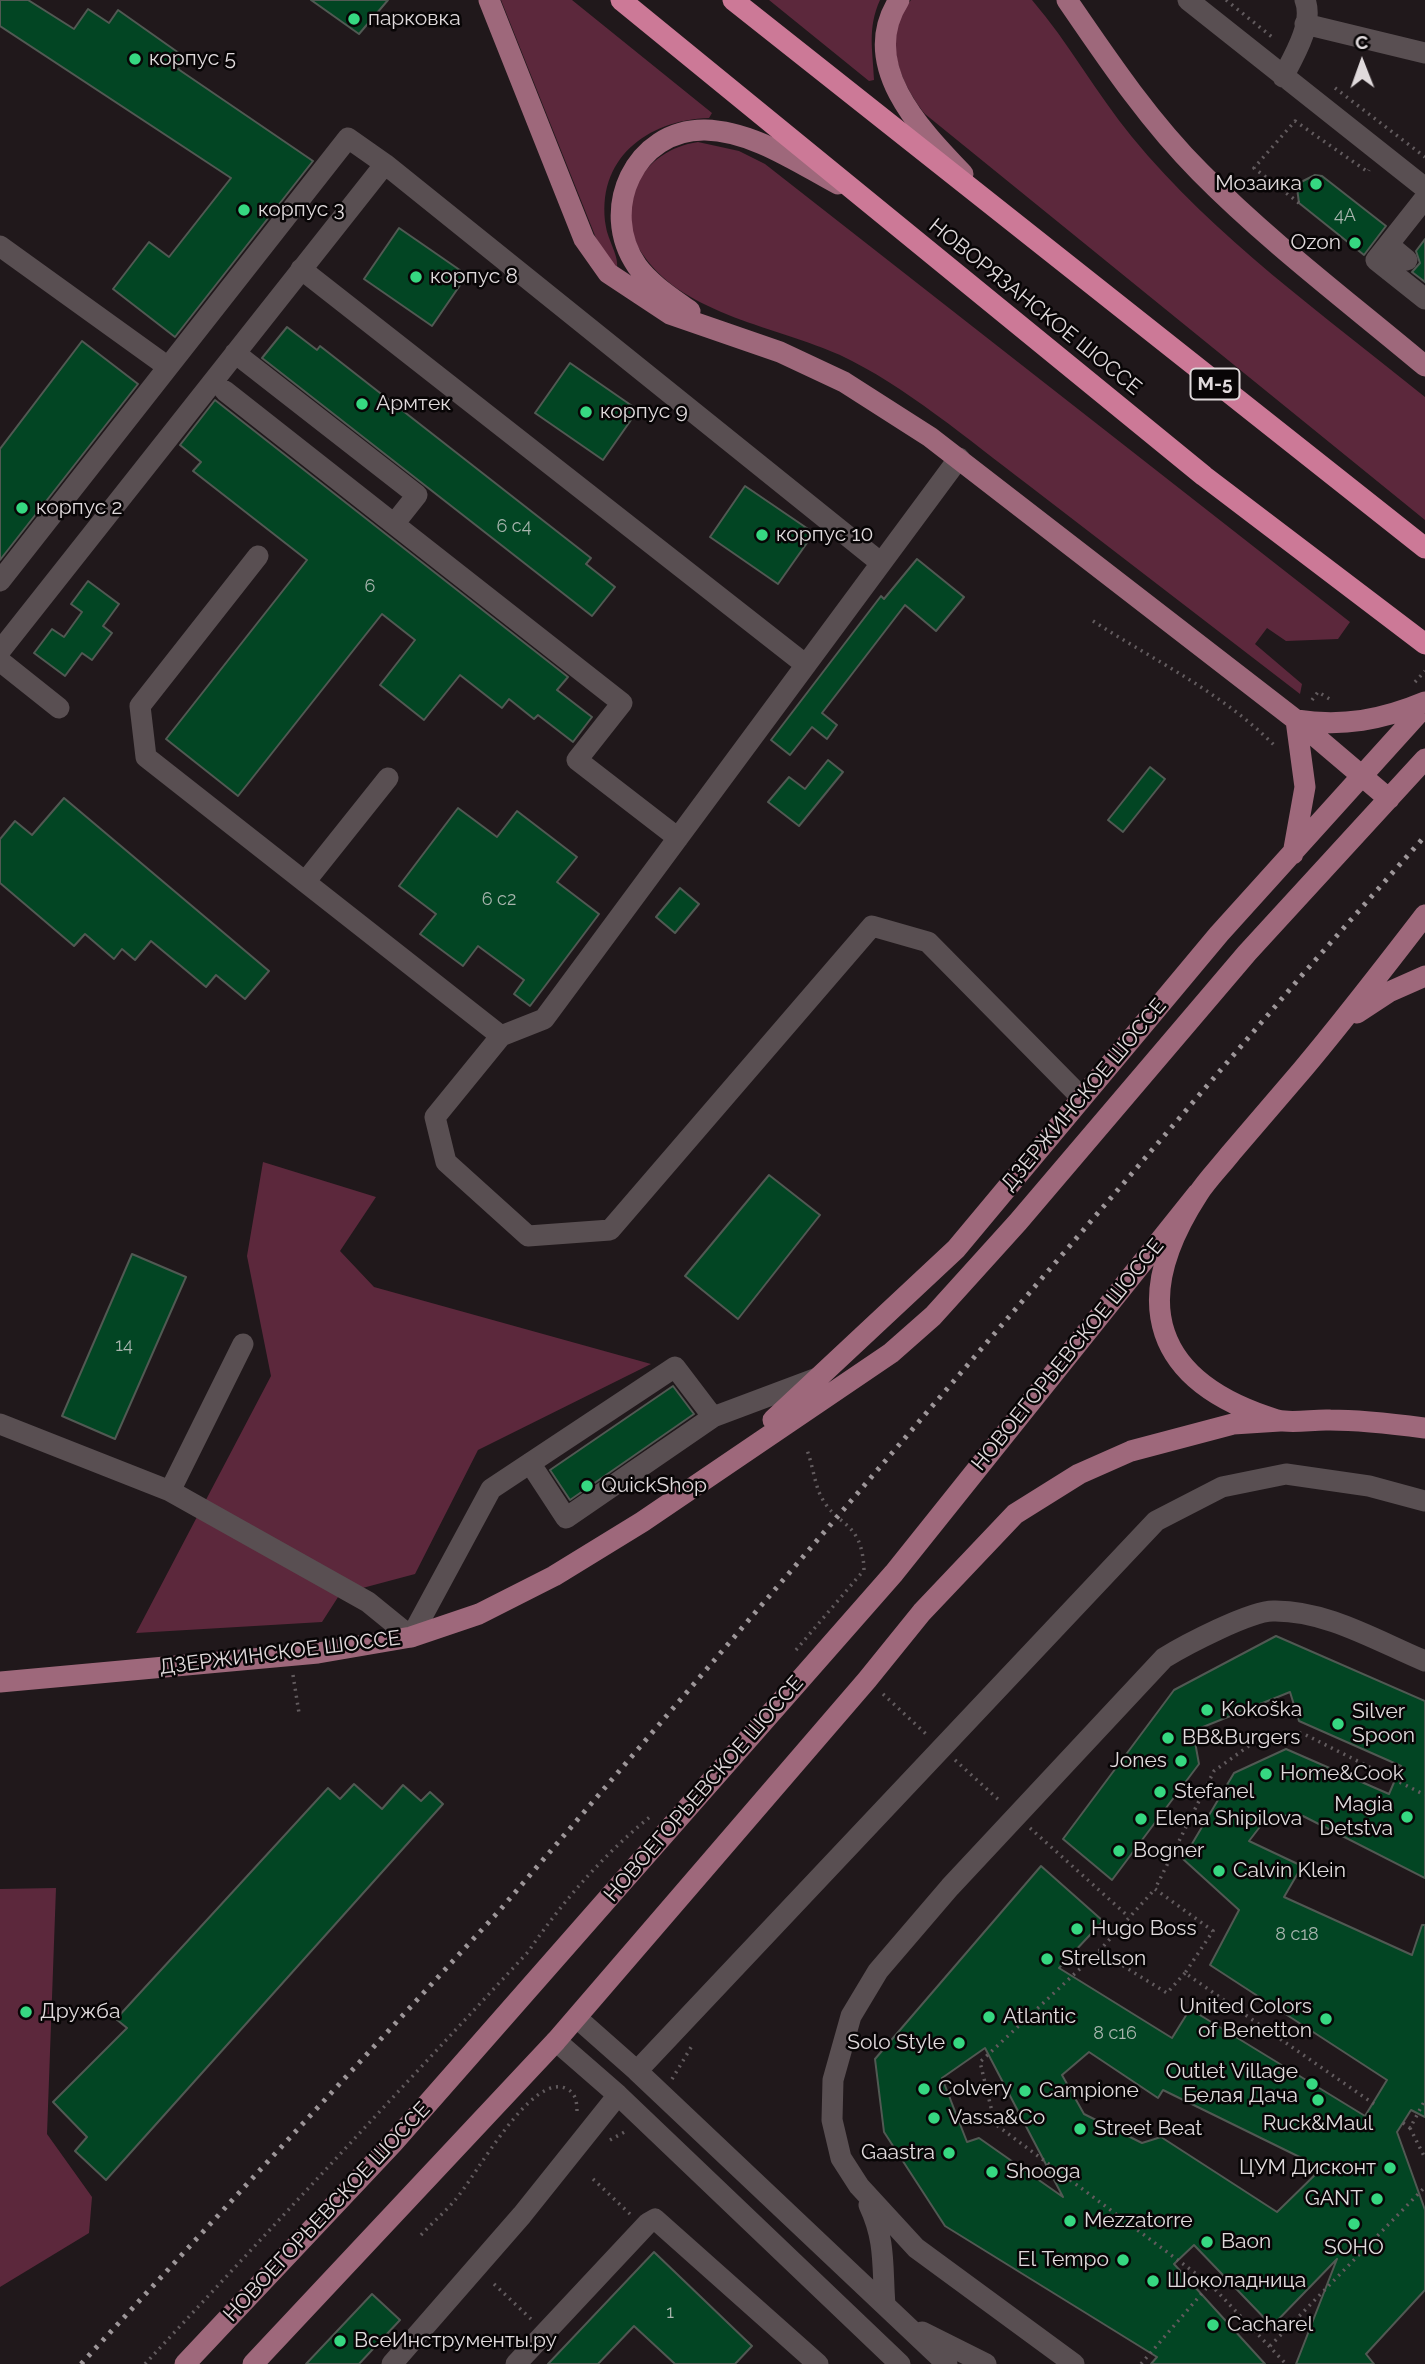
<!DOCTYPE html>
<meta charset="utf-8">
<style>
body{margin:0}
#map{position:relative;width:1425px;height:2364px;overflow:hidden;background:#20181b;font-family:Raleway,sans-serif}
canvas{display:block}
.north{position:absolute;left:1327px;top:28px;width:70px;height:70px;-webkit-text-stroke:5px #080506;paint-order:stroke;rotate:359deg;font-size:19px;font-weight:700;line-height:28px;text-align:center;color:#e0dadc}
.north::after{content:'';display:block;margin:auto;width:24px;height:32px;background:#e0dadc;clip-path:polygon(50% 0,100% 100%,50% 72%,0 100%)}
</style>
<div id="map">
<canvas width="1425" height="2364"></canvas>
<div class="north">С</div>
</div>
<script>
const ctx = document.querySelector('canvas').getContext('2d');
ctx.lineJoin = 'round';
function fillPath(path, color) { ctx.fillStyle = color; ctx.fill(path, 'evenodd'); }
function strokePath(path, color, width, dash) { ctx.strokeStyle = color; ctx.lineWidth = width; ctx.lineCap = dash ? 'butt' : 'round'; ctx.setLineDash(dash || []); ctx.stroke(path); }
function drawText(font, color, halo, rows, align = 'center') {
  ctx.font = font + ' Raleway,sans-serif'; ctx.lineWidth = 5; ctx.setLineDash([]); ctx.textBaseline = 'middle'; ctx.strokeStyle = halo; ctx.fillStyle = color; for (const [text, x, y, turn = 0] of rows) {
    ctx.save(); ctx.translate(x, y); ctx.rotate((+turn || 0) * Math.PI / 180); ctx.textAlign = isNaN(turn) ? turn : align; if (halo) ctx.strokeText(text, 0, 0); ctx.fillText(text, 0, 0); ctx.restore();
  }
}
fillPath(new Path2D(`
 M 501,0 L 572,0 L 712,113 L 709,118 C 647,120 595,159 606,227 C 608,240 619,256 617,268 L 613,268 L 596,238 Z
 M 769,0 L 880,0 C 867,29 873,50 874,80 L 869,81 Z
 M 911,0 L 1032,0 C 1069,43 1096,93 1132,137 C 1215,238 1324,315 1425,397 L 1425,520 L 925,114 C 900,82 880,36 911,0 Z
 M 698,142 L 739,151 L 765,164 L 1350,622 L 1338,639 L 1286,641 L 1267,628 L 1255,644 L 1302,684 L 1300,694 C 1209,624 1118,554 1027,484 C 970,441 904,385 840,355 C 778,327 685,315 644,256 C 610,207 642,150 698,142 Z
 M 263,1162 L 376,1197 L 340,1251 L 374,1287 L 651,1364 L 478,1450 L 415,1574 L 340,1594 L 322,1622 L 136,1633 L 271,1376 L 247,1256 Z
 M 56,1888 L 47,2134 L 92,2197 L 89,2233 L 0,2287 L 0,1889 Z`), '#5c283c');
const building = new Path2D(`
 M 0,0 L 28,0 L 74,29 L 88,9 L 109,23 L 118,10 L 186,58 L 178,69 L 313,161 L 175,337 L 113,289 L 149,242 L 169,257 L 231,178 L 0,26 Z
 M 311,0 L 388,0 L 359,34 Z
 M 1315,175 L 1322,176 L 1386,226 L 1364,255 L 1299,203 L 1297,188 L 1301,182 Z
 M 399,228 L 467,275 L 432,326 L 364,279 Z
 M 1425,239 L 1425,282 L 1412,272 L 1420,263 L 1416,251 Z
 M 287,327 L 317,350 L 320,346 L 591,558 L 586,564 L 615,587 L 592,616 L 262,358 Z
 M 82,341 L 138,384 L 0,560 L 0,449 Z
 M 570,363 L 638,410 L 603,460 L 535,413 Z
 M 215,400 L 568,677 L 557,690 L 592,717 L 573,742 L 538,715 L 534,719 L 509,699 L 502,708 L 460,675 L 424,720 L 380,685 L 415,640 L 382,614 L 238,796 L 166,739 L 307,560 L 193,471 L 201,462 L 180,445 Z
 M 745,486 L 814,533 L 778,584 L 710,537 Z
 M 917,559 L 964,597 L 936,631 L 905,605 L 822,713 L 837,725 L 827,739 L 812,727 L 790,755 L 771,740 L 881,596 L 884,599 Z
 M 88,581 L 119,604 L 103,626 L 112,633 L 92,660 L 82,653 L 65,676 L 34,653 L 52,629 L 64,637 L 82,612 L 71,604 Z
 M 828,760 L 843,772 L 799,826 L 768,802 L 789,777 L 805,789 Z
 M 1150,767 L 1165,779 L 1123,832 L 1108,820 Z
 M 64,798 L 269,971 L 245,999 L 216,975 L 206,987 L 151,941 L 135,960 L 122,949 L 114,959 L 85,934 L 74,946 L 0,883 L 0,839 L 15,821 L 32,835 Z
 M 458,808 L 497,837 L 517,811 L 577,857 L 557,882 L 599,914 L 530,1006 L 514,994 L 524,980 L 478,946 L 463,966 L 420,934 L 436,914 L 399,886 Z
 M 680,888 L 699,904 L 675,933 L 656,917 Z
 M 769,1175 L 820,1215 L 738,1319 L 685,1276 Z
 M 132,1254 L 186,1277 L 115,1439 L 62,1416 Z
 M 673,1386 L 694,1414 L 570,1500 L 550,1470 Z
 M 1276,1636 L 1425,1701 L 1425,1878 L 1303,1816 L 1269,1815 L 1249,1841 L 1302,1866 L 1284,1897 L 1412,1955 L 1422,1925 L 1425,1925 L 1425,2117 L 1411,2110 L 1397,2132 L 1425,2210 L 1425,2290 L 1366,2354 L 1374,2364 L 1296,2364 L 1337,2259 L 1272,2326 L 1194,2245 L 1174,2264 L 1265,2364 L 1151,2364 L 1157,2357 L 945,2226 L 884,2132 L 875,2059 L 1041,1866 L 1103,1921 L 1059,1968 L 1172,2038 L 1190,2009 L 1365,2116 L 1387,2080 L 1210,1965 L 1239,1910 L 1183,1859 L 1234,1773 L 1286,1749 L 1389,1794 L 1401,1766 L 1299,1721 L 1290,1692 L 1193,1731 L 1199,1764 L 1112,1880 L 1063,1839 L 1174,1690 ZM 985,2048 L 1063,2197 L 979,2138 L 967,2142 L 942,2078 ZM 1089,2052 L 1158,2098 L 1163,2090 L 1322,2168 L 1277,2212 L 1161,2137 L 1142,2143 L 1084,2114 L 1062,2075 Z
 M 354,1784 L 382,1809 L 403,1785 L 421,1801 L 430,1792 L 443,1804 L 106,2180 L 75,2151 L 87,2137 L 53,2102 L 127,2028 L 116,2019 L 328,1788 L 340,1799 Z
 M 654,2252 L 752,2346 L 735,2364 L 675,2364 L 634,2326 L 598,2364 L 548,2364 Z
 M 372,2294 L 400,2320 L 359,2364 L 306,2364 Z`);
fillPath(building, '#024523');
strokePath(building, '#515953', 2);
strokePath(new Path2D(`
 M 1226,0 L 1272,37
 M 1335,88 L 1425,157
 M 1299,203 L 1254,168 L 1295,121 L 1368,172 L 1369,170
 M 1093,621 C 1155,661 1221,692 1274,745
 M 1415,682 L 1425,671
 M 1312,700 L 1318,692 L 1333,701
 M 796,1650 L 864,1570 C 862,1517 835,1529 819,1492 C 814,1479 812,1463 807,1450
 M 293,1675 L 299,1713
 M 883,1694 L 926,1734
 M 955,1760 L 1001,1802
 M 1030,1828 L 1129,1917
 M 1099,1951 L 1155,1889
 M 1185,1973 L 1167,1993 L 1099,1951 L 980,2062 L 995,2124 L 1210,2284 L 1286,2364
 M 672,2079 L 693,2044
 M 1374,2104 L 1185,1973 L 1213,1931 L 1155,1889 L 1214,1771 L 1264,1735 L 1302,1733 L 1425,1795
 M 1403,2123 L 1410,2128 L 1425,2100
 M 1410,2128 L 1425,2158
 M 610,2140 L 628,2130
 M 593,2179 L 630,2214
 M 421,2235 C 432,2223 445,2212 455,2200 C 475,2178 532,2070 567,2089 C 576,2093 577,2103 577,2112
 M 494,2284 L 531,2319
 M 1270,2346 L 1425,2187
 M 145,2364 L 528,1952 C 563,1901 603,1855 651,1816
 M 1141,2364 L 1210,2284`), '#625b5e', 3.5, [2, 5]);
strokePath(new Path2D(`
 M 1188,0 L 1425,188
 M 1305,24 L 1425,53
 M 1283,77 C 1294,56 1314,23 1305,0
 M 1425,198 L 1376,260 L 1425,299
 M 1389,245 L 1407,260
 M 0,246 L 168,367
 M 301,269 L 806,665
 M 235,353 L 417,495 L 394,524 L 622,703 L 577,760 L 678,838
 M 225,391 L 394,524
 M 258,556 L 140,706 L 146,757 L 501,1036 L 544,1019 L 959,458
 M 0,581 L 348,138 L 385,164
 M 0,651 L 385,164 L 881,563
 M 0,661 L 59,708
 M 305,882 L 388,778
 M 501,1036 L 435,1117 L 446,1162 L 528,1236 L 610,1230 L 872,926 L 928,942 L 1080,1096
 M 0,1424 L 170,1491 L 368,1602 L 411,1637 L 491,1489 L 675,1367 L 713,1417
 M 530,1463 L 566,1518 L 713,1417 L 817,1378
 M 170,1491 L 243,1344
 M 577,2018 L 637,2071 L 947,2364
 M 556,2041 L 618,2095 L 900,2364
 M 637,2071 L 1156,1521 L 1222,1487 L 1286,1474 L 1369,1486 L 1425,1501
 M 869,2205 C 886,2241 882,2267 885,2305
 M 922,2332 L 986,2364
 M 392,2364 L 522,2215 L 618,2095
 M 516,2364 L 648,2223 L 655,2219 L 818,2364
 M 1074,2364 L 916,2248 L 859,2186 L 841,2158 L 832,2120 L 833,2080 L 851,2016 L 878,1971 L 950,1887 L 1164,1658 C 1185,1645 1250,1611 1273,1611 C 1326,1610 1377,1641 1425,1661`), '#594f52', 21);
strokePath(new Path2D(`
 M 489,0 L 584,239 L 608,273 L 670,314 L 780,352 L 844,382 L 930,437 L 1296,720 L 1389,799
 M 899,0 C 857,65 921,130 963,174
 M 1067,0 C 1108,60 1149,121 1200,172 C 1269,242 1350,303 1425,366
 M 690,311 C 672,298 650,284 637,266 C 598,210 635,129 705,130 C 752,131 797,162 838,184
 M 1296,720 C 1343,727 1382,720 1425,702
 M 1293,854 L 1305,787 L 1296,720
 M 1425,915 C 1385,967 1345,1019 1303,1069 C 1279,1097 1255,1125 1231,1153 C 1220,1167 1207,1180 1198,1194 C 1128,1302 1153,1382 1277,1420 C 1293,1424 1314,1419 1330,1420 C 1362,1420 1394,1424 1425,1428
 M 1357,1013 L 1389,992 L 1425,976
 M 773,1420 L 956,1249 L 1219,934 L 1425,706
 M 0,1682 L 318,1653 L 411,1637 L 479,1614 L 554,1576 L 642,1522 L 891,1353 L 933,1316 L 1018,1222 L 1247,953 L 1425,759
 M 185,2364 L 393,2143 L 894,1573 L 1198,1193
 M 253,2364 L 556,2041 L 867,1680 L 922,1612 L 1015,1514 L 1079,1474 L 1131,1451 L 1233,1424 L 1280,1421`), '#9e687b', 21);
strokePath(new Path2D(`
 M 621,0 L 1204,476 L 1425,644
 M 733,0 L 1425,548`), '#cc7997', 21);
strokePath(new Path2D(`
 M 81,2364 L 500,1910 L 1303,974 L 1425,836`), '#9d9699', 5, [3.5, 7]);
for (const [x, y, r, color] of [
 [354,19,7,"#36d881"],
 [135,59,7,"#36d881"],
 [1316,184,7,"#36d881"],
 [244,210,7,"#36d881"],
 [1355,243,7,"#36d881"],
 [416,277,7,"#36d881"],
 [362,404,7,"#36d881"],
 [586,412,7,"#36d881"],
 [22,508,7,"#36d881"],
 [762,535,7,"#36d881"],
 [587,1486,7,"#36d881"],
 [1207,1710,7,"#36d881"],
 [1338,1724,7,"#36d881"],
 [1168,1738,7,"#36d881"],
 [1181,1761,7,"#36d881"],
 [1266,1774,7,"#36d881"],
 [1160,1792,7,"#36d881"],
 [1407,1817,7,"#36d881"],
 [1141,1819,7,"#36d881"],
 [1119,1851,7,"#36d881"],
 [1219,1871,7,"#36d881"],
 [1077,1929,7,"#36d881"],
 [1047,1959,7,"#36d881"],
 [26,2012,7,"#36d881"],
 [989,2017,7,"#36d881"],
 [1326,2019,7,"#36d881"],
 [959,2043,7,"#36d881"],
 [1312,2084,7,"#36d881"],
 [924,2089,7,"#36d881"],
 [1025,2091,7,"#36d881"],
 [1318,2100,7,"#36d881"],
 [934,2118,7,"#36d881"],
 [1080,2129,7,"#36d881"],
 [949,2153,7,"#36d881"],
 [1390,2168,7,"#36d881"],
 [992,2172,7,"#36d881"],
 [1377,2199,7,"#36d881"],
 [1070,2221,7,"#36d881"],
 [1354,2224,7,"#36d881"],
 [1207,2242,7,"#36d881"],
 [1123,2260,7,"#36d881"],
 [1153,2281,7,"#36d881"],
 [1213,2325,7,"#36d881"],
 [340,2341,7,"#36d881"]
]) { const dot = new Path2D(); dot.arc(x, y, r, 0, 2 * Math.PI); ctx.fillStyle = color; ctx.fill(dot); strokePath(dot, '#080506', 2.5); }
drawText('18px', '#a8b5ae', null, [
 ["4А",1345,216],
 ["6 с4",514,527],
 ["6",370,587],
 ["6 с2",499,900],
 ["14",124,1346],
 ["8 с18",1297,1935],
 ["8 с16",1115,2034],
 ["1",670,2313]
]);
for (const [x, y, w] of [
 [1215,384,49]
]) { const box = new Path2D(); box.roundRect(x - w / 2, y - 15.5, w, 31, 5); ctx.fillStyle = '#080506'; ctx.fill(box); strokePath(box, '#e0dadc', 2); }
drawText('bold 19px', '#e0dadc', null, [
 ["М-5",1215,384]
]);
drawText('21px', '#e0dadc', '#080506', [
 ["парковка",368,19],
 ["корпус 5",149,59],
 ["Мозаика",1302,184,"right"],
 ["корпус 3",258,210],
 ["Ozon",1341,243,"right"],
 ["корпус 8",430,277],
 ["Армтек",376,404],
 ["корпус 9",600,412],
 ["корпус 2",36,508],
 ["корпус 10",776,535],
 ["QuickShop",601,1486],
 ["Kokoška",1221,1710],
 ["Silver",1352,1712],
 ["Spoon",1352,1736],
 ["BB&Burgers",1182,1738],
 ["Jones",1167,1761,"right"],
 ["Home&Cook",1280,1774],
 ["Stefanel",1174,1792],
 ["Magia",1393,1805,"right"],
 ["Detstva",1393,1829,"right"],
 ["Elena Shipilova",1155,1819],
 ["Bogner",1133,1851],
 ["Calvin Klein",1233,1871],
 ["Hugo Boss",1091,1929],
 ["Strellson",1061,1959],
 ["United Colors",1312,2007,"right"],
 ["of Benetton",1312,2031,"right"],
 ["Дружба",40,2012],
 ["Atlantic",1003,2017],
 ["Solo Style",945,2043,"right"],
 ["Outlet Village",1298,2072,"right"],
 ["Белая Дача",1298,2096,"right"],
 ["Colvery",938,2089],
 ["Campione",1039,2091],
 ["Vassa&Co",948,2118],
 ["Ruck&Maul",1318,2124,"center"],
 ["Street Beat",1094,2129],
 ["Gaastra",935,2153,"right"],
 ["ЦУМ Дисконт",1376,2168,"right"],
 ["Shooga",1006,2172],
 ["GANT",1363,2199,"right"],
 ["Mezzatorre",1084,2221],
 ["Baon",1221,2242],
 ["SOHO",1354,2248,"center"],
 ["El Tempo",1109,2260,"right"],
 ["Шоколадница",1167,2281],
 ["Cacharel",1227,2325],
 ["ВсеИнструменты.ру",354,2341]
], 'left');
drawText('21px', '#e0dadc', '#080506', [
 ["НОВОРЯЗАНСКОЕ ШОССЕ",1035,307,39],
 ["ДЗЕРЖИНСКОЕ ШОССЕ",1084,1095,-50],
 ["НОВОЕГОРЬЕВСКОЕ ШОССЕ",1068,1355,-51],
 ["ДЗЕРЖИНСКОЕ ШОССЕ",280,1653,-7],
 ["НОВОЕГОРЬЕВСКОЕ ШОССЕ",704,1789,-49],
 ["НОВОЕГОРЬЕВСКОЕ ШОССЕ",327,2212,-47]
]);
</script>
